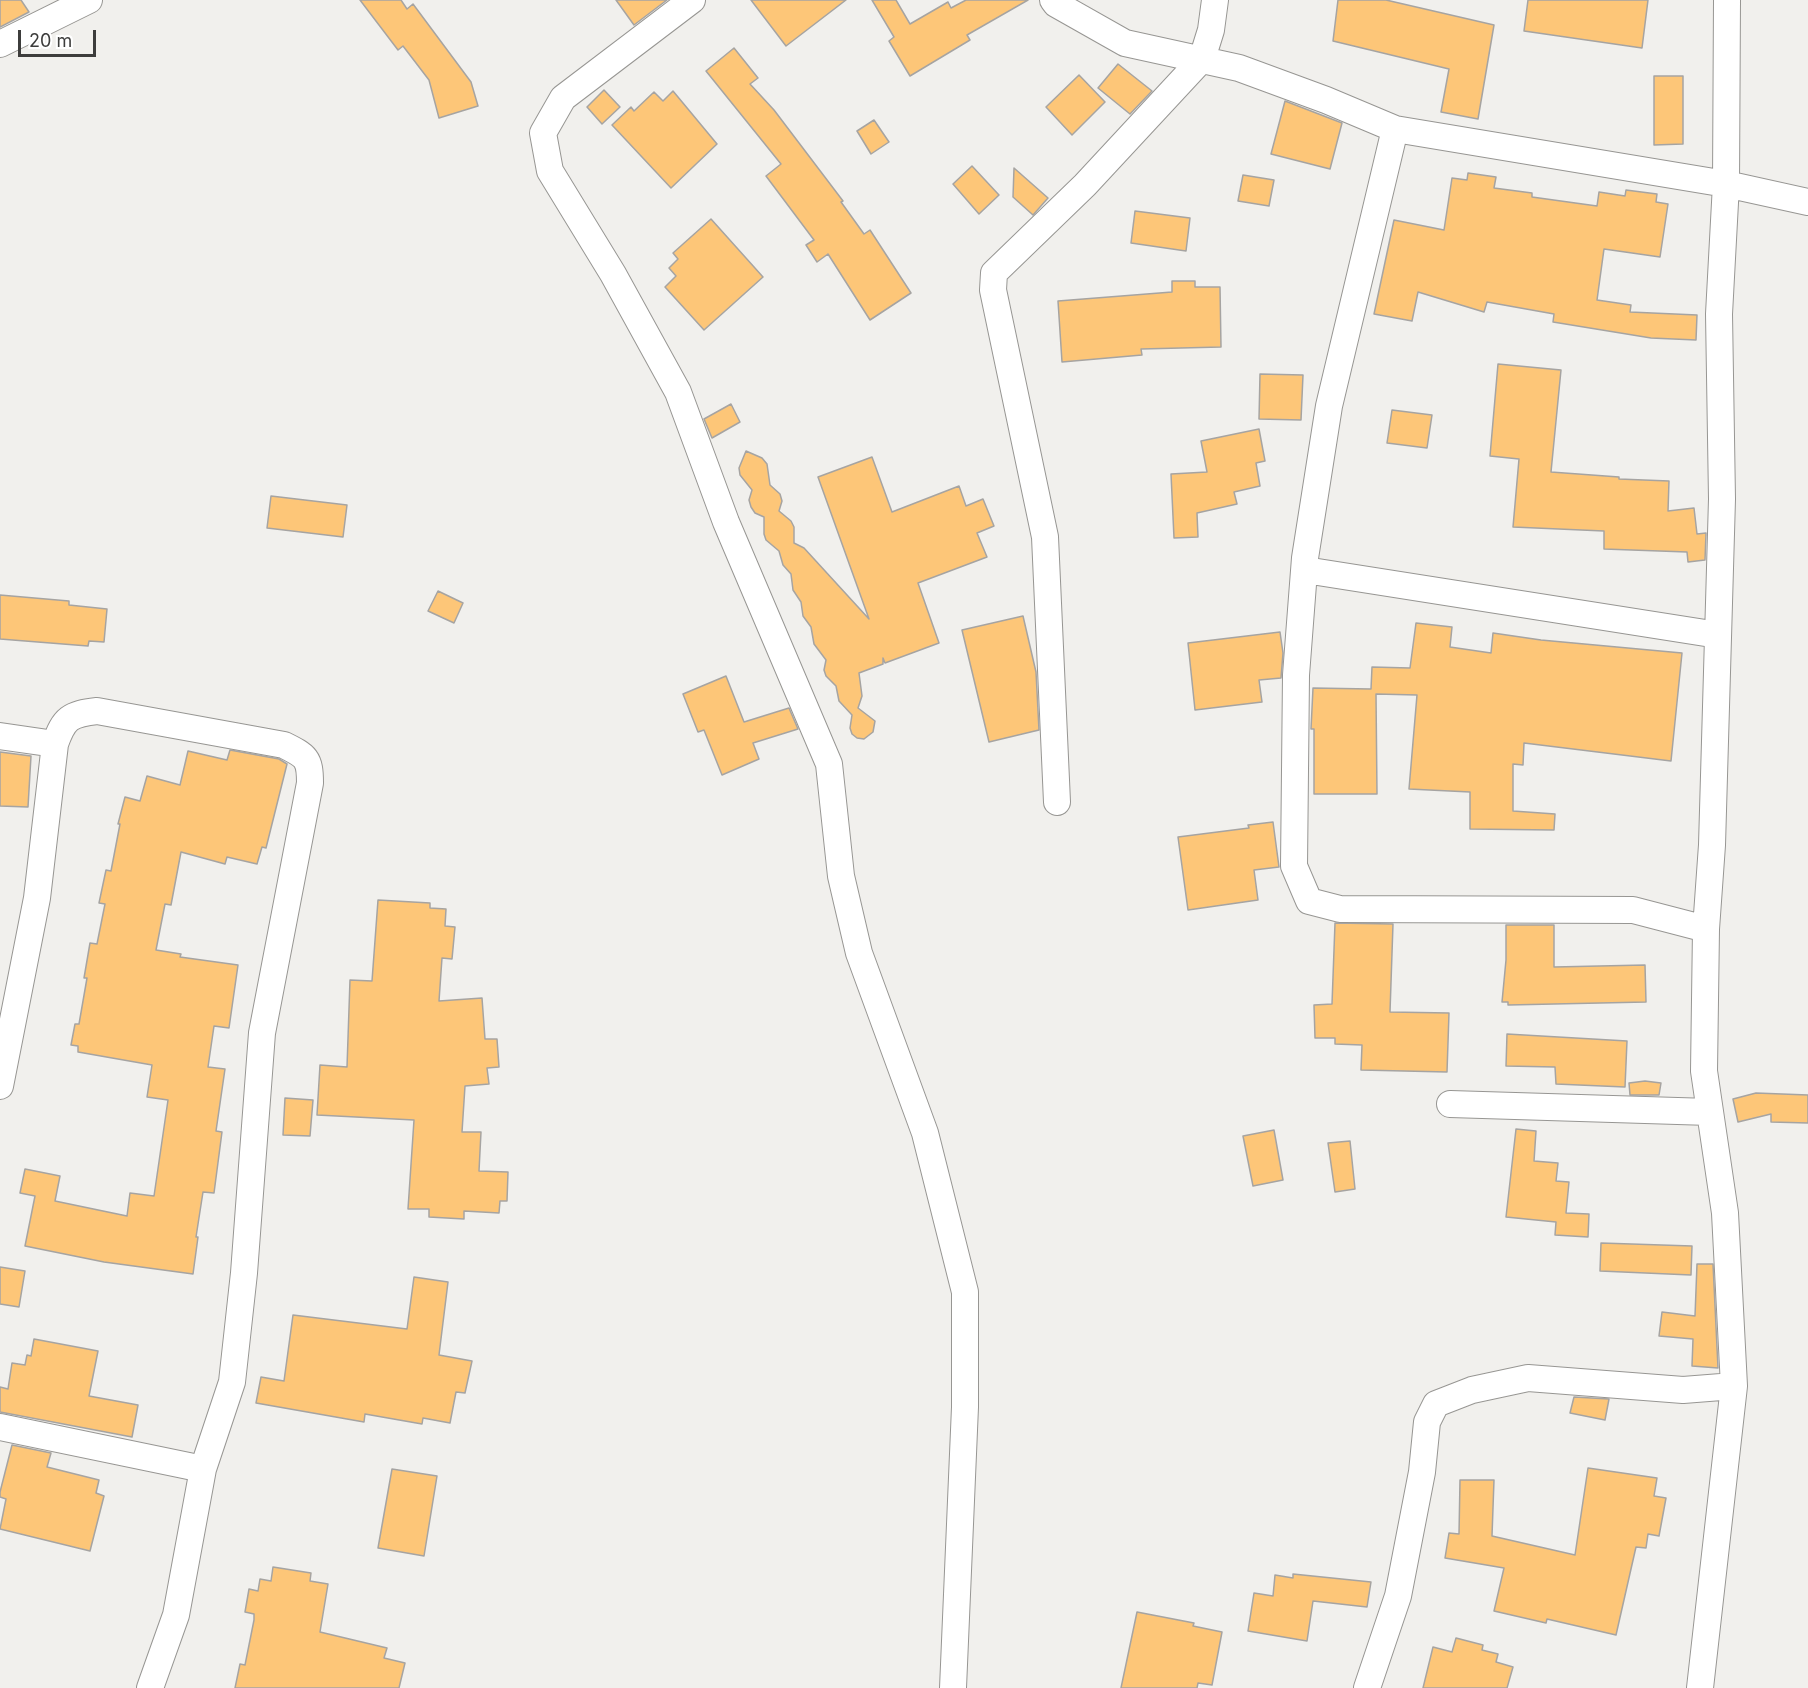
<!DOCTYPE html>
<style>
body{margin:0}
#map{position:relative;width:1808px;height:1688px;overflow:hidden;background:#f1f0ed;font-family:Inter,sans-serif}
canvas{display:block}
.scale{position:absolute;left:18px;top:30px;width:78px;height:27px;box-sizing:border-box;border:3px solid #3d3d3c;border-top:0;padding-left:8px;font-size:18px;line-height:21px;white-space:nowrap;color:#3d3d3c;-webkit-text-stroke:4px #fff;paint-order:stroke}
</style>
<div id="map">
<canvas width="1808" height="1688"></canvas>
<div class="scale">20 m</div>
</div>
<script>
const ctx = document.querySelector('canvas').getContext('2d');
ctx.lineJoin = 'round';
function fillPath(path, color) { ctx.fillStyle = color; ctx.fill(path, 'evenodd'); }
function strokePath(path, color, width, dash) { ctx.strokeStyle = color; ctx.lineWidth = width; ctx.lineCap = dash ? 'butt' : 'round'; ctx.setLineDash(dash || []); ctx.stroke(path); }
const building = new Path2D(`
 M 0,0 L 21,0 L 29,12 L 0,27 Z
 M 360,0 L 401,0 L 407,9 L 413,4 L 471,82 L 478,106 L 439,118 L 429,80 L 403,46 L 398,50 Z
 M 616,0 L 667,0 L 634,25 Z
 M 751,0 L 846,0 L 786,46 Z
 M 872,0 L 896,0 L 910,24 L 948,2 L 951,8 L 966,0 L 1028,0 L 967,35 L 970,40 L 910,76 L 889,41 L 894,37 Z
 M 1338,0 L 1386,0 L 1494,25 L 1478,119 L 1441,112 L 1449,69 L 1333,41 Z
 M 1528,0 L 1648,0 L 1642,48 L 1524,31 Z
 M 734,48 L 758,78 L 750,84 L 774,110 L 843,201 L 841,202 L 864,234 L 870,230 L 911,293 L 870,320 L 828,254 L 817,262 L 806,245 L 814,240 L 766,176 L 781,164 L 706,71 Z
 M 1118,64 L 1152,91 L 1130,114 L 1098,88 Z
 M 1079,75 L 1105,102 L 1072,135 L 1046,107 Z
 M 1654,76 L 1683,76 L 1683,144 L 1654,145 Z
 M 604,90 L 620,107 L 602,124 L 587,107 Z
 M 673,91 L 717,144 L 671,188 L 612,125 L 631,107 L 634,111 L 654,92 L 663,101 Z
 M 1285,101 L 1342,123 L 1330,169 L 1271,154 Z
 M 874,120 L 889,142 L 871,154 L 857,131 Z
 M 972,166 L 999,195 L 979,214 L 953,184 Z
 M 1014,168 L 1048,198 L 1033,215 L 1013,197 Z
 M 1468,173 L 1496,177 L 1494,188 L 1532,193 L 1532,197 L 1597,206 L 1599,192 L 1625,196 L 1626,190 L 1657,194 L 1656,202 L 1668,204 L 1660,257 L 1604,249 L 1597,300 L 1631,305 L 1630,312 L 1697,315 L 1696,340 L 1651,338 L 1553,322 L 1554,314 L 1487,302 L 1484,312 L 1418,292 L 1412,321 L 1374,314 L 1394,220 L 1444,230 L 1452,178 L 1467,180 Z
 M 1243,175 L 1274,180 L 1269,206 L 1238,201 Z
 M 1135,211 L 1190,218 L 1186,251 L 1131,243 Z
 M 711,219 L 763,277 L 704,330 L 665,287 L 676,276 L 669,268 L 678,259 L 673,253 Z
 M 1172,281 L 1195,281 L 1195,287 L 1220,287 L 1221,347 L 1141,349 L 1142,355 L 1062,362 L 1058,301 L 1172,292 Z
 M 1498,364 L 1561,370 L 1551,472 L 1619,477 L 1619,479 L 1669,481 L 1668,511 L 1694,508 L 1697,534 L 1706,533 L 1705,560 L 1688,562 L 1687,552 L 1604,549 L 1604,531 L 1513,527 L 1519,459 L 1490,456 Z
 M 1260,374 L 1303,375 L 1301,420 L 1259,419 Z
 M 731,404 L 740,422 L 712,438 L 704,419 Z
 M 1392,410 L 1432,415 L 1427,448 L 1387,443 Z
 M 1259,429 L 1265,461 L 1256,463 L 1260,486 L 1234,492 L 1237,504 L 1197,513 L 1198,537 L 1174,538 L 1171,474 L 1207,472 L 1201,441 Z
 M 746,451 L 762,458 L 767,464 L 770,485 L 780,494 L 782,501 L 779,511 L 791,521 L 794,527 L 794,543 L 804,548 L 869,619 L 818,477 L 872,457 L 892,512 L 959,486 L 966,506 L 983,499 L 994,526 L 977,533 L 987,557 L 918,583 L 939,643 L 885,663 L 883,658 L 883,664 L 859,673 L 862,696 L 858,708 L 875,721 L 873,732 L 864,739 L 857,738 L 852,734 L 850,728 L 852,715 L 839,701 L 836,686 L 826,676 L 824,670 L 826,660 L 814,644 L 811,627 L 803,616 L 801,602 L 793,590 L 791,574 L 783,565 L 779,551 L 766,540 L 764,534 L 764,517 L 755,513 L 751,507 L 749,500 L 752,490 L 740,475 L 739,468 Z
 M 271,496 L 347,505 L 343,537 L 267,528 Z
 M 438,591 L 463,603 L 454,623 L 428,611 Z
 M 0,595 L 69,601 L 69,605 L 107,609 L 104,642 L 89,641 L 88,646 L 0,639 Z
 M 1023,616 L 1036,672 L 1039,730 L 989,742 L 962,630 Z
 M 1416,623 L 1452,627 L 1450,647 L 1491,653 L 1493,633 L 1541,640 L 1682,653 L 1671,761 L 1524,743 L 1523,765 L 1513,764 L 1513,811 L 1555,814 L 1554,830 L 1470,829 L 1470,792 L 1409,789 L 1417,695 L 1376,694 L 1377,794 L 1314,794 L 1314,729 L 1311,729 L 1313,688 L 1371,689 L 1372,667 L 1410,668 Z
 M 1280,632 L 1283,653 L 1281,678 L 1259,680 L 1262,702 L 1195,710 L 1188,643 Z
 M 726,676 L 744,722 L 789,708 L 798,729 L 753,743 L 759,759 L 722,775 L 704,730 L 698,732 L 683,694 Z
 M 230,750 L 279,759 L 287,764 L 266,848 L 262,847 L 257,864 L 227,857 L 225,864 L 181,852 L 171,905 L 165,904 L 156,950 L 181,954 L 180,957 L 238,965 L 229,1028 L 214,1026 L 208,1067 L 225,1069 L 216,1131 L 222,1132 L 214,1193 L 203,1192 L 196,1237 L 198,1237 L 193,1274 L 104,1262 L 25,1246 L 35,1196 L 20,1193 L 25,1169 L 60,1176 L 55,1201 L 127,1216 L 130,1193 L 154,1196 L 168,1100 L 147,1097 L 152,1065 L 78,1052 L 78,1046 L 71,1045 L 75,1024 L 79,1024 L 87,978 L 84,978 L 90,943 L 97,944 L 105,904 L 99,903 L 106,870 L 111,871 L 120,824 L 118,824 L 125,797 L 140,801 L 147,776 L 180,785 L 188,751 L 227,760 Z
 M 0,752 L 31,756 L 28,807 L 0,806 Z
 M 1273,822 L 1279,867 L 1254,870 L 1258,900 L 1188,910 L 1178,837 L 1249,828 L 1248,825 Z
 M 378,900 L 430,903 L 430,908 L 446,909 L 445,926 L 455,927 L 452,959 L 442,958 L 439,1001 L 482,998 L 485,1039 L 497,1039 L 499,1067 L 487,1068 L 489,1084 L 465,1086 L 462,1132 L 481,1132 L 479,1171 L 508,1172 L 507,1201 L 500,1201 L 499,1213 L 464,1211 L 464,1219 L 429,1217 L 429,1209 L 408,1209 L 414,1120 L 317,1115 L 320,1065 L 347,1067 L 350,980 L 372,981 Z
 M 1335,923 L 1393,924 L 1390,1012 L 1449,1013 L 1447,1072 L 1361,1070 L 1362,1045 L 1335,1044 L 1335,1038 L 1315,1038 L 1314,1005 L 1332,1004 Z
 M 1506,925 L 1554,925 L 1554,967 L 1645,965 L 1646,1002 L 1508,1005 L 1508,1002 L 1502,1002 L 1506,960 Z
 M 1507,1034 L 1627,1041 L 1625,1087 L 1556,1084 L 1555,1067 L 1506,1066 Z
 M 1645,1081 L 1661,1083 L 1659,1095 L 1630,1095 L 1629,1083 Z
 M 1756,1093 L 1808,1095 L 1808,1123 L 1771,1122 L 1771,1114 L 1738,1122 L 1733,1099 Z
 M 285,1098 L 313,1100 L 310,1136 L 283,1135 Z
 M 1516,1129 L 1536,1131 L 1534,1161 L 1558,1163 L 1556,1181 L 1569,1182 L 1566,1213 L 1589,1214 L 1588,1237 L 1555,1235 L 1556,1222 L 1506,1217 Z
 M 1274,1130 L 1283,1180 L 1253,1186 L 1243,1136 Z
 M 1350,1141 L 1355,1189 L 1335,1192 L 1328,1143 Z
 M 1601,1243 L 1692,1246 L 1691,1275 L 1600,1271 Z
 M 1697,1264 L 1713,1264 L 1718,1368 L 1692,1366 L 1693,1339 L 1659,1336 L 1662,1312 L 1695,1316 Z
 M 0,1267 L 25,1271 L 19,1307 L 0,1304 Z
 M 414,1277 L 448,1282 L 439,1355 L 472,1361 L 465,1393 L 456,1392 L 450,1423 L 423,1418 L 422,1424 L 365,1414 L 364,1422 L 256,1403 L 261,1377 L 284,1381 L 293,1315 L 407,1329 Z
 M 34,1339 L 98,1351 L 89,1396 L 138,1405 L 132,1437 L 0,1412 L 0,1387 L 8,1389 L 12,1363 L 25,1365 L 27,1355 L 31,1356 Z
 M 1574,1397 L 1609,1399 L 1605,1420 L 1570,1413 Z
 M 12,1445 L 51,1453 L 47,1467 L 99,1480 L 96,1493 L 104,1496 L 90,1551 L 0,1529 L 6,1499 L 0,1497 L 0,1492 Z
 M 1588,1468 L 1657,1478 L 1654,1496 L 1666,1498 L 1659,1536 L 1648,1534 L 1646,1548 L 1636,1547 L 1616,1635 L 1547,1619 L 1546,1623 L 1494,1611 L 1504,1568 L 1445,1558 L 1449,1533 L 1459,1534 L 1460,1480 L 1494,1480 L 1492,1536 L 1575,1555 Z
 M 392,1469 L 437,1476 L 424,1556 L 378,1548 Z
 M 273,1567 L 311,1573 L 310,1581 L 328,1584 L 320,1632 L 387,1648 L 384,1658 L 405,1663 L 399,1688 L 235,1688 L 240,1664 L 245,1665 L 254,1620 L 254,1614 L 245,1612 L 249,1589 L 258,1591 L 260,1579 L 271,1581 Z
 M 1293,1574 L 1371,1582 L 1367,1607 L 1313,1601 L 1307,1641 L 1248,1631 L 1254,1593 L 1273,1596 L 1275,1575 L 1293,1578 Z
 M 1137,1612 L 1194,1623 L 1193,1626 L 1222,1632 L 1212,1685 L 1198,1683 L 1197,1688 L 1121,1688 Z
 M 1456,1638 L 1483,1645 L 1482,1650 L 1498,1654 L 1496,1662 L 1513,1667 L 1507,1688 L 1423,1688 L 1433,1647 L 1452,1652 Z`);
fillPath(building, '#fdc678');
strokePath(building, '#a6a4a2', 1.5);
const street = new Path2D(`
 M 692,0 L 563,98 L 543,133 L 550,171 L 613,274 L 678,392 L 726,522 L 829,764 L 841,876 L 859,953 L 925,1133 L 965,1292 L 965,1407 L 953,1688
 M 1053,0 L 1056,4 L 1125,43 L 1239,68 L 1326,100 L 1395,129 L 1726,184 L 1808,202
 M 0,44 L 89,0
 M 1395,129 L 1329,406 L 1305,558 L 1296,675 L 1294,866 L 1309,901 L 1340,909 L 1633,910 L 1706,929
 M 1305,570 L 1718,635
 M 0,736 L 55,744
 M 1057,802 L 1045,537 L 993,290 L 994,273 L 1085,185 L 1202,59 L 1211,30 L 1215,0
 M 0,1086 L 37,898 L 55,744 C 64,718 70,714 97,711 L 284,745 C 306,756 310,758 310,783 L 262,1033 L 244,1273 L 232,1382 L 203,1469 L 0,1427
 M 1450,1104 L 1710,1112
 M 150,1688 L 176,1615 L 203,1469
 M 1367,1688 L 1398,1596 L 1422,1472 L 1427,1422 L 1436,1404 L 1472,1390 L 1528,1378 L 1683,1390 L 1734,1386
 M 1700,1688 L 1734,1386 L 1725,1213 L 1704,1071 L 1706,929 L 1712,845 L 1722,499 L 1719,314 L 1726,184 L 1727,0`);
strokePath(street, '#979693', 28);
strokePath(street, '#fff', 26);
</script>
